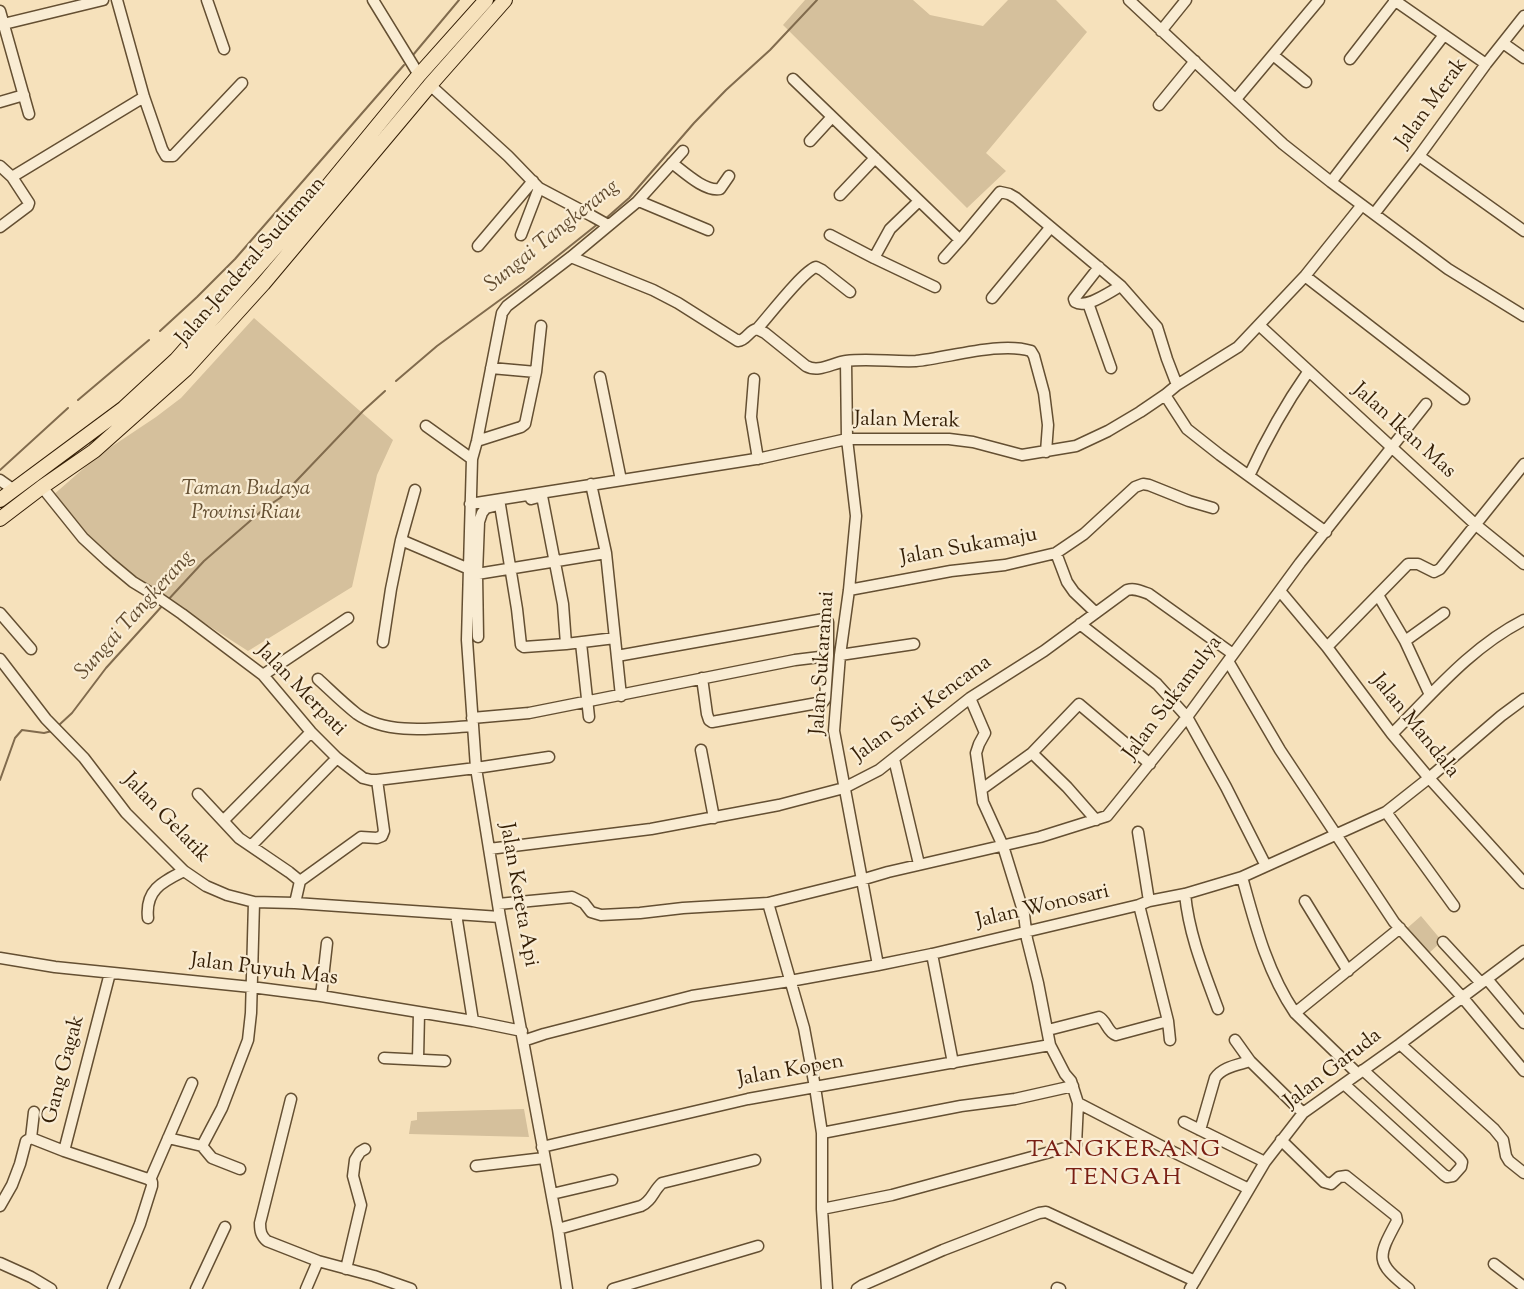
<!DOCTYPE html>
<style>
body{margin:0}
canvas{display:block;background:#f6e1bb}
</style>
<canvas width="1524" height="1289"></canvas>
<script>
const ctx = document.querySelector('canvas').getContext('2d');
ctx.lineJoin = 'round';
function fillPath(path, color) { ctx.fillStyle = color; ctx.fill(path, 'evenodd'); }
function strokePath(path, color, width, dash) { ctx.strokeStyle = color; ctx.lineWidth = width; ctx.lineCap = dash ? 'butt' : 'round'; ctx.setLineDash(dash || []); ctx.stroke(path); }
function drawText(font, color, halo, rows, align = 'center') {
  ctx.font = font + ' "Sorts Mill Goudy",serif'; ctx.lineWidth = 4.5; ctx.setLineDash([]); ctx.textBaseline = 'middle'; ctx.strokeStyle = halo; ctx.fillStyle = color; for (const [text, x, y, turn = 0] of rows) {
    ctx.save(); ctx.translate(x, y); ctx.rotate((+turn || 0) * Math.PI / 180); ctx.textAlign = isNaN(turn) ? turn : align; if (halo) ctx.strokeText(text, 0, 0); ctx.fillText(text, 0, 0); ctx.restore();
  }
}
fillPath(new Path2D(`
 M 805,0 L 913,0 L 930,15 L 983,26 L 1008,0 L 1056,0 L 1087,32 L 986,153 L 1006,171 L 967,208 L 783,25 Z
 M 254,318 L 393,440 L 377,475 L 352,587 L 248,651 L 145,585 L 100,551 L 52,496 L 99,455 L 156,417 L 181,398 Z
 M 1421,916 L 1442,941 L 1427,955 L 1405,930 Z
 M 524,1109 L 529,1137 L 409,1134 L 411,1121 L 417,1120 L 417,1112 Z`), '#d5c09c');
strokePath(new Path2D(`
 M 413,55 L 459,0
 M 604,220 L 629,198 L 694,123 L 726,90 L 770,50 L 817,0
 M 160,331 L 197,297 L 235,259 L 404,65
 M 396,381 L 437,346 L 530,278 L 599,223
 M 78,400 L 149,340
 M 0,470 L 68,408
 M 167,601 L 204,561 L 265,508 L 280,498 L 363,411 L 385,391
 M 59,725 L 72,713 L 106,668 L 163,605
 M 0,780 L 15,738 L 22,730 L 44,733 L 52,731`), '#816b4d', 2);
const minor = new Path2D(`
 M 117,0 L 144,97 L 162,149 L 166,156 L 173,156 L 242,83
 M 207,0 L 224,49
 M 373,0 L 419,75
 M 1129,0 L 1283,144 L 1331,182 L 1448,269 L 1524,316
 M 1394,0 L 1486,64
 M 0,11 L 29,114
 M 0,25 L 103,0
 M 1161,31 L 1186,0
 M 1503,43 L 1524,58
 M 1273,55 L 1306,82
 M 1350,59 L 1395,1
 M 793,79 L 960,240 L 1000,192 L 1009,194 L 1016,198 L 1121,286 L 1157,327 L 1167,359 L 1177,385
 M 430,85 L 508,156 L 539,188 L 592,216 L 608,225
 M 1236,99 L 1319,0
 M 0,102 L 24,95
 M 1159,105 L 1195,61
 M 810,141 L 832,117
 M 1419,156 L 1524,231
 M 672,163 C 684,172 705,192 720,189 L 729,176
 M 0,166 L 12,177 L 29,203 L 28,206 L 0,227
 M 12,177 L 144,97
 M 1331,182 L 1444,35
 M 840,195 L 875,158
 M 637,202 L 683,151
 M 1374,214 L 1419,156 L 1486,64 L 1524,16
 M 521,235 L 539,188
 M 830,235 L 874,258 L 890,229 L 919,201
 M 478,246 L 533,181
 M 571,257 L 653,290 L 678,303 L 738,341 C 747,340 749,330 757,329 C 768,317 803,271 816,267 L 822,270 L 850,292
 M 874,258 L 935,287
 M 944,258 L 960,240
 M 1099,267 L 1074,299 L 1075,302 C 1087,309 1109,292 1121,286
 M 1305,276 L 1464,399
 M 992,298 L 1050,228
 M 1088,303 L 1111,368
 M 1259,325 L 1476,525 L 1524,564
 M 757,329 L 765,333 L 806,366 C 819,373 832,363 846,361 C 868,358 893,362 916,361 C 948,358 1001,341 1031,351 L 1034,356 L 1044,393 L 1048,425 L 1046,452
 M 846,361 L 847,439 L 856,516 L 849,590 L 840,655 L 834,731 L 878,965
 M 491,368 L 536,372
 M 600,377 L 621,480
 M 754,379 L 751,417 L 758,459
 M 1165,395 L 1187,429 L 1220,455 L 1326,532
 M 426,426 L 472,459
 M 477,441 L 521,427 L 525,424 L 536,372 L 541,326
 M 1249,476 C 1266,439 1285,405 1308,372
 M 0,480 L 14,490
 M 591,484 L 606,553 L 621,696
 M 42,487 L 83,538 L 109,562 L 133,582 L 156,596 L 182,614 L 263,675 L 311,732 L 337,758 L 363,778 L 371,780 L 377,780 L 476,768 L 549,757
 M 415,490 L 401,540 L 469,569
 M 531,499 L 542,496 L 563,604 L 566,644
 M 470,504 L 762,458 L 847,439 L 949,439 L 973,442 L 1022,455 L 1076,446 L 1108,431 L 1140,412 L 1165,395 L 1177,385 L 1238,347 L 1305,276 L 1362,205
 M 500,505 L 517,609 L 521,645 L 524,647 L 566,644 L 615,638
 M 1056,553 L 1067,582 L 1074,592 L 1095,612
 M 477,574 L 606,553
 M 849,590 L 951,571 L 1005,565 L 1056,553 L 1084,534 L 1135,487 L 1143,484 L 1149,485 L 1189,501 L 1213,508
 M 1280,591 L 1327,647 L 1392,734 L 1429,778 L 1524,883
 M 1378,595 L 1405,641 L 1430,695
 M 0,613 L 31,649
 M 1080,624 L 1157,684 L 1187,717 L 1226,787 L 1266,866
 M 478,637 L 477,574 L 479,522 L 482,513 L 486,508 L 498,505
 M 1405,641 L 1444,613
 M 383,642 L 391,589 L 401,540
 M 581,643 L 589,717
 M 1327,647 L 1408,564 L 1418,564 L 1434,572 L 1440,569 L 1524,464
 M 840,655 L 914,644
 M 617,656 L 824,619 L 828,622 L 828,656 L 825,699 L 823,702 L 712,722 L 709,720 L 707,714 L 702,678
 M 0,659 L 46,719 L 84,758 L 126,813 L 184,871 L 206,886 L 227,895 L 254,902 L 295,903 L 500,917
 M 1228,661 L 1280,750 L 1394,922 L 1463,998 L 1524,1071
 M 263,675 L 348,618
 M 318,679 C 331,691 343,703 357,714 C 388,736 437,728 473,726
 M 472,718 L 529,713 L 795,660 L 828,656
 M 1392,734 C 1433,693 1471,647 1524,620
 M 701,750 L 714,818
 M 1032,753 L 1067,787 L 1096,820
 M 894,759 L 919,864
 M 982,789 L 1032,753 L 1079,704 L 1150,764
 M 198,794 L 239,838 L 289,872 L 300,881
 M 1386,812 L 1454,906
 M 223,821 L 311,732
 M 1138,832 L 1149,901
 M 251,846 L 337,758
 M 489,849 L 651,829 L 779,805 L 844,788 L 879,770 L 970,698 L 1044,651 L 1127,590 C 1135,588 1141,591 1149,594 L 1233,654
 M 1242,877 C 1255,924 1267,972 1295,1013 L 1357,1073
 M 1185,894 C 1189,935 1204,971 1218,1009
 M 1305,901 L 1348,971
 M 295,903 L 300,881 L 361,837 L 377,838 L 382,836 L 384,831 L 377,780
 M 768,903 L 804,1028 L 815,1087 L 822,1133 L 822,1209 L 827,1289
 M 498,904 L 572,897 L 584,903 L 591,912 L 601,915 L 640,913 L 683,908 L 768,903 L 861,880 L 888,872 L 1040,837 L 1107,816 L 1187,717 L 1300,563 L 1426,404
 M 1139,905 L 1168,1021 L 1170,1040
 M 456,914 L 473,1021
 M 148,918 C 145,890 162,882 184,871
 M 1443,942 L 1481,983
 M 932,954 L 953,1063
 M 0,958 L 55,967 L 251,987 L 321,996 L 473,1021 L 522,1031
 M 110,973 L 64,1151 L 148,1179 L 152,1182 L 152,1186 L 140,1224 L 113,1289
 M 1487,979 L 1524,1023
 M 321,996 L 327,943
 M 1295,1013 L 1400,928
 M 1048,1030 L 1099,1017 C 1107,1021 1107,1032 1116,1035 L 1168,1021
 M 1235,1040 L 1250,1061 L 1303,1113
 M 523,1041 L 544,1034 L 692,996 L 790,981 L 878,965 L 932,954 L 1139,905 L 1149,901 L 1185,894 L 1242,877 L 1386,812 L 1429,778 L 1501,716 L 1524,699
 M 1400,1044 L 1494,1129 L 1503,1140 L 1506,1156 L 1509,1161 L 1524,1173
 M 384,1058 L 445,1061
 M 418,1059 L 419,1013
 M 1344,1084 L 1444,1175 L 1447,1177 L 1453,1176 L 1461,1167 L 1462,1162 L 1459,1158 L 1363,1070
 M 291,1099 L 260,1223 C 260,1231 261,1236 267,1241 L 318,1261 L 374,1276 L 411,1289
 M 1078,1103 L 1163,1147 L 1249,1189
 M 34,1112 L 31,1138 L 64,1151
 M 1184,1122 L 1265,1162
 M 1200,1130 L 1215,1078 C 1222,1067 1238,1065 1250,1061
 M 822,1133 L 961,1106 L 1015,1099 L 1073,1086
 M 168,1138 L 202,1146
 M 1281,1140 L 1324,1182 L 1331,1184 L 1339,1177 L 1346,1176 L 1396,1216 L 1397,1221 C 1377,1258 1375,1262 1409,1289
 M 542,1147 L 748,1099 L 1050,1045
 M 476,1166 L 544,1158
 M 240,1169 L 212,1158 L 202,1146 L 222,1108 L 248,1040 L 251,1013 L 254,902
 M 150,1180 L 192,1083
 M 552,1194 L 612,1180
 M 0,1206 L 12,1185 L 20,1164 L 26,1141 L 31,1138
 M 822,1209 L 892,1195 L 1076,1145 L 1078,1103 L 1071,1081 L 1065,1074 L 1050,1045 L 1038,983 L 1027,939 L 1024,914 L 1003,846 L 983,802 L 976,753 L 979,744 L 985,733 L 970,698
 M 558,1229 L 641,1206 C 652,1201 653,1191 662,1183 L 755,1160
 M 0,1263 L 31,1277 L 51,1289
 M 1494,1264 L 1524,1287
 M 346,1269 L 361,1205 L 353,1176 L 355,1160 L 360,1152 L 365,1149
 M 1057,1288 L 1060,1289
 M 196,1289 L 225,1227
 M 306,1289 L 318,1261
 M 567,1289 L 558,1229 L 500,917 L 476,768 L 467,640 L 472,459 L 477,441 L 500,323 L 502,313 L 507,306 L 571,257 L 637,202 L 641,202 L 708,230
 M 613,1289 L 758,1246
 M 857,1289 L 863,1285 L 943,1250 L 1039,1213 L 1046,1212 L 1195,1281
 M 1190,1289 L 1265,1162 L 1303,1113 L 1400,1044 L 1524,951`);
const major = new Path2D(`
 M 0,500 L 124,408 L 176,360 L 309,209 L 419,75 L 486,0
 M 0,519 L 42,487 L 94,451 L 186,369 L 263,284 L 430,85 L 505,0`);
strokePath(minor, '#644f32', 13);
strokePath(major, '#341e05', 16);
strokePath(minor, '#f9ecd3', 10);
strokePath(major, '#f6e1bb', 14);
drawText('21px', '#341e05', '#f9ecd3', [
 ["Jalan Merak",1433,104,-54],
 ["Jalan Jenderal Sudirman",252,262,-49],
 ["Jalan Merak",907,422,1],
 ["Jalan Ikan Mas",1403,432,42],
 ["Jalan Sukamaju",969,548,-10],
 ["Jalan Sukaramai",824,663,-86],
 ["Jalan Merpati",300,691,46],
 ["Jalan Sukamulya",1174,699,-53],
 ["Jalan Sari Kencana",923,710,-36],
 ["Jalan Mandala",1414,727,51],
 ["Jalan Gelatik",165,819,46],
 ["Jalan Kereta Api",517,895,80],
 ["Jalan Wonosari",1043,908,-13],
 ["Jalan Puyuh Mas",264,971,7],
 ["Gang Gagak",65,1070,-75],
 ["Jalan Garuda",1334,1070,-38],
 ["Jalan Kopen",791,1072,-10]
]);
drawText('italic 21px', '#644f32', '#f9ecd3', [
 ["Taman Budaya",246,490],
 ["Provinsi Riau",246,514]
]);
drawText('italic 22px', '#614b2f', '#f9ecd3', [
 ["Sungai Tangkerang",553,237,-39],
 ["Sungai Tangkerang",136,616,-48]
]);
ctx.letterSpacing = '1.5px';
drawText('24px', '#7a1f14', '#f9ecd3', [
 ["TANGKERANG",1124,1152],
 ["TENGAH",1124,1180]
]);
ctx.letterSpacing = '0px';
</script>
